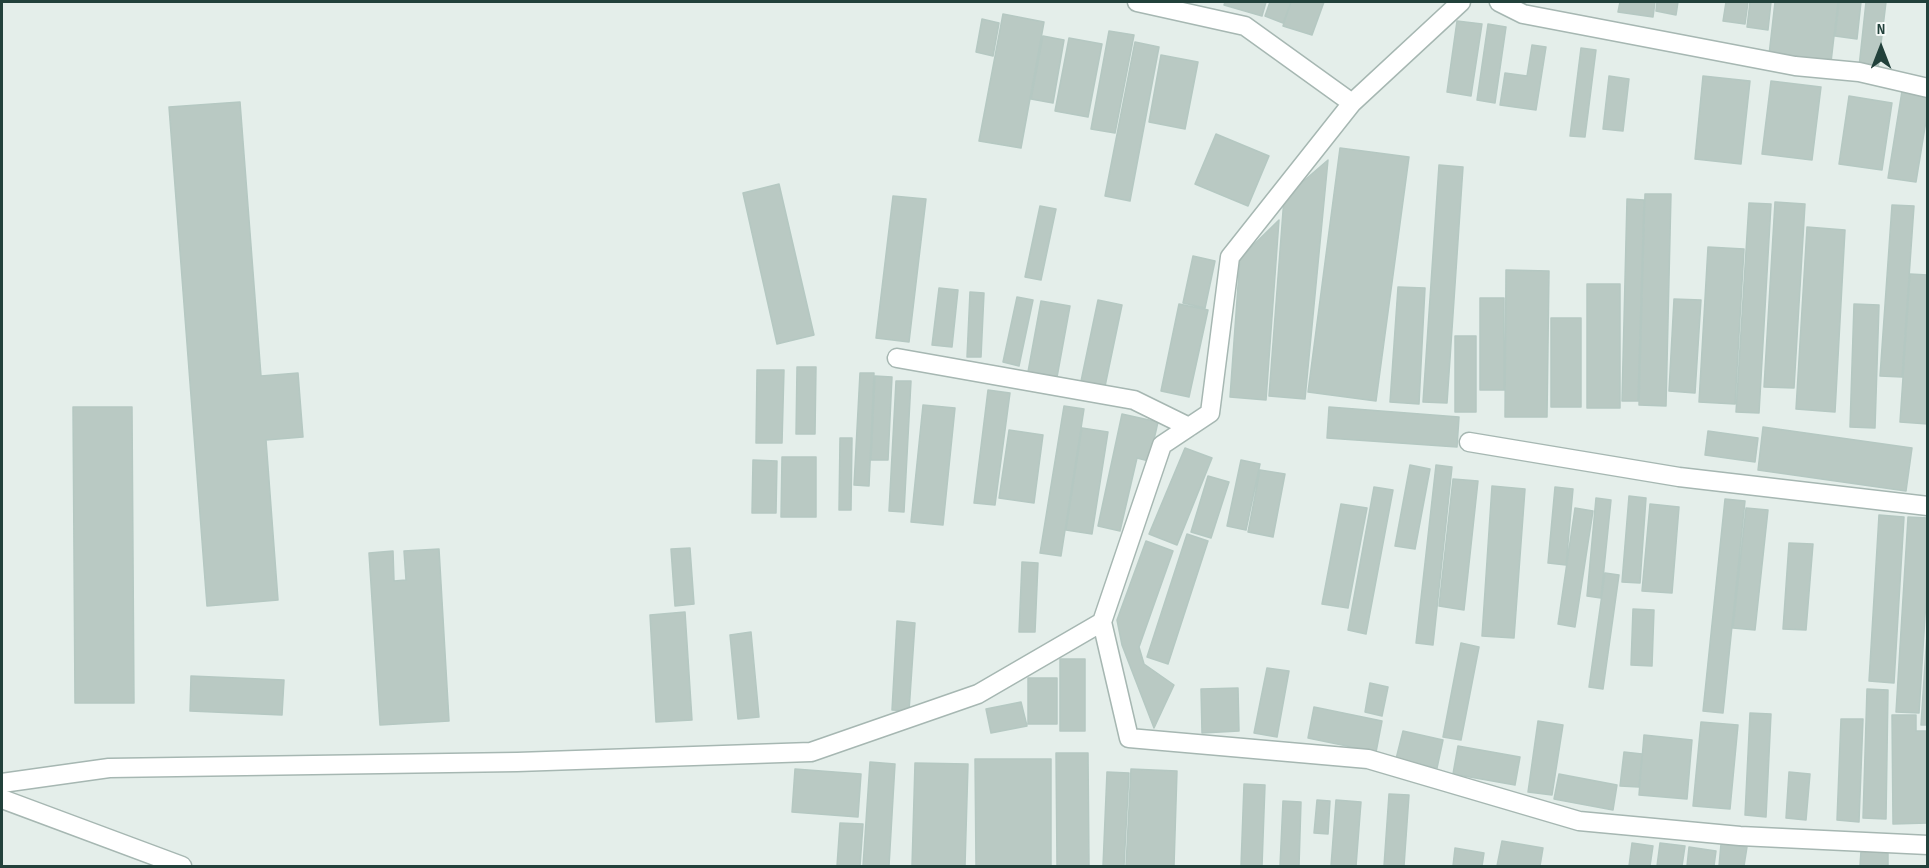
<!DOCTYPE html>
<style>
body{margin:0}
#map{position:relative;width:1929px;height:868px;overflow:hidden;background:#e4eeea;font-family:"Sofia Sans Condensed",sans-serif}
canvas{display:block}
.frame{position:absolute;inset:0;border:3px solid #22413b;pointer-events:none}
.north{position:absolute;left:1851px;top:18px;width:60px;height:60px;-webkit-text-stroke:4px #f5faf8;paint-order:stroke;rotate:0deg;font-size:16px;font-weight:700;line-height:24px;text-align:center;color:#22413b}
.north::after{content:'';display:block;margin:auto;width:21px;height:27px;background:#22413b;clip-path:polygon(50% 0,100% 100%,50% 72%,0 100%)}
</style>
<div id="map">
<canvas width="1929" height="868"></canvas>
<div class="frame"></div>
<div class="north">N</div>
</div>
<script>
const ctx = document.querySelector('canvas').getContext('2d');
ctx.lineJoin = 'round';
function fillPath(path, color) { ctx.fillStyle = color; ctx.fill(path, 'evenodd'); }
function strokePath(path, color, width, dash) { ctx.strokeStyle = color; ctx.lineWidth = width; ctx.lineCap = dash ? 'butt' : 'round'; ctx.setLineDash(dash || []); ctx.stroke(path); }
const building = new Path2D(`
 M 1225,2 L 1266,2 L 1262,16 L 1224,5 Z
 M 1270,2 L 1291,2 L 1283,23 L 1265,16 Z
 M 1291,2 L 1324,2 L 1312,35 L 1283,26 Z
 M 1620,2 L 1655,2 L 1653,17 L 1618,12 Z
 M 1657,2 L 1678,2 L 1676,15 L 1656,11 Z
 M 1726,2 L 1748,2 L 1745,24 L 1723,21 Z
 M 1750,2 L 1771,2 L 1768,30 L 1747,27 Z
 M 1775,2 L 1838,2 L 1831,62 L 1769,55 Z
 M 1839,2 L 1861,2 L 1857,39 L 1835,36 Z
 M 1866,2 L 1886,2 L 1878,69 L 1859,67 Z
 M 1003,14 L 1044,22 L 1021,148 L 979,141 Z
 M 982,19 L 999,23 L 993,56 L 976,52 Z
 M 1457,21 L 1482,24 L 1471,96 L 1447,92 Z
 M 1488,24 L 1506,27 L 1495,103 L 1477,100 Z
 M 1109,31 L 1134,35 L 1115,133 L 1091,129 Z
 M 1043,36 L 1064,40 L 1053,103 L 1031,99 Z
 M 1069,38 L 1102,44 L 1088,117 L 1055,111 Z
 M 1135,42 L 1159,47 L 1130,201 L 1105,196 Z
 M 1532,45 L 1546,47 L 1536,110 L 1500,105 L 1505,73 L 1527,76 Z
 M 1581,48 L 1596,50 L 1585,137 L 1570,136 Z
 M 1161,55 L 1198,62 L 1185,129 L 1149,122 Z
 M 1609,76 L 1629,79 L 1623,131 L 1603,129 Z
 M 1703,76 L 1750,81 L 1741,164 L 1695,159 Z
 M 1771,81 L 1821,87 L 1812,160 L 1762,154 Z
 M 1902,91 L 1928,94 L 1928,109 L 1916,182 L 1888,178 Z
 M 1849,96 L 1892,103 L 1882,170 L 1839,164 Z
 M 240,102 L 261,376 L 298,373 L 303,437 L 266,440 L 278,600 L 207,606 L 169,107 Z
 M 1216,134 L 1269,156 L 1248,206 L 1195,184 Z
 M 1340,148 L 1409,157 L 1376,401 L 1308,392 Z
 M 1328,160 L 1305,399 L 1269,396 L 1284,198 Z
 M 1439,165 L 1463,167 L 1447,403 L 1423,402 Z
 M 779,184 L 814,335 L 777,344 L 743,193 Z
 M 1645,194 L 1671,194 L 1666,406 L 1639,405 Z
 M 893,196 L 926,199 L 909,342 L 876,338 Z
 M 1627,199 L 1644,200 L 1638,401 L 1622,401 Z
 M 1775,202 L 1805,204 L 1794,388 L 1764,387 Z
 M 1749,203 L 1771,204 L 1759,413 L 1736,412 Z
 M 1892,205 L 1914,206 L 1902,377 L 1880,376 Z
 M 1040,206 L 1056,209 L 1041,280 L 1025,277 Z
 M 1279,220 L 1266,400 L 1230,397 L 1240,258 Z
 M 1807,227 L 1845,230 L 1835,412 L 1796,409 Z
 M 1708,247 L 1744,249 L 1735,404 L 1699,402 Z
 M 1193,256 L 1215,261 L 1205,308 L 1183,303 Z
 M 1506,270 L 1549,271 L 1547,417 L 1505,417 Z
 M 1910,274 L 1928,275 L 1928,424 L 1900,422 Z
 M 1587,284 L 1620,284 L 1620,408 L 1587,408 Z
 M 1398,287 L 1425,288 L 1419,404 L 1390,402 Z
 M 939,288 L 958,290 L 952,347 L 932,345 Z
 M 970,292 L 984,293 L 981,357 L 967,357 Z
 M 1017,297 L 1033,300 L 1019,366 L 1003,362 Z
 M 1480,298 L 1504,298 L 1504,390 L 1480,390 Z
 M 1674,299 L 1701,300 L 1695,393 L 1669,391 Z
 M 1098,300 L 1122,305 L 1104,391 L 1080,386 Z
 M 1041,301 L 1070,306 L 1057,377 L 1028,372 Z
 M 1179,304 L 1208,310 L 1189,397 L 1161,391 Z
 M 1854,304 L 1879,305 L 1875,428 L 1850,427 Z
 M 1551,318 L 1581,318 L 1581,407 L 1551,407 Z
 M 1455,336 L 1476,336 L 1476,412 L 1455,412 Z
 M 797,367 L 816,367 L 815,434 L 796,434 Z
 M 757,370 L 784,370 L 782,443 L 756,443 Z
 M 860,373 L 874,373 L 869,486 L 854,485 Z
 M 875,376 L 892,377 L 888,460 L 871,460 Z
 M 896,381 L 911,381 L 904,512 L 889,511 Z
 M 988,390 L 1010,393 L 995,505 L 974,503 Z
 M 923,405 L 955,408 L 943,525 L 911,522 Z
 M 1064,406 L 1084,409 L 1061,556 L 1040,553 Z
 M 73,407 L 132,407 L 134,703 L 75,703 Z
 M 1329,407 L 1459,417 L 1457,447 L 1327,438 Z
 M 1122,414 L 1158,422 L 1149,461 L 1137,458 L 1120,531 L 1098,526 Z
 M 1763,427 L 1912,448 L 1906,491 L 1758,470 Z
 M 1082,428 L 1108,432 L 1092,534 L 1066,530 Z
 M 1009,430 L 1043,435 L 1034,503 L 999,498 Z
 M 1708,431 L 1758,438 L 1755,462 L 1705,455 Z
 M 840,438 L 852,438 L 851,510 L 839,510 Z
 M 1185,448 L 1212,458 L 1177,545 L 1149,534 Z
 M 782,457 L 816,457 L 816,517 L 781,517 Z
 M 753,460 L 777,461 L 776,513 L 752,513 Z
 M 1241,460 L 1260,464 L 1246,530 L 1227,526 Z
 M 1410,465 L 1430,469 L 1415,549 L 1395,546 Z
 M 1436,465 L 1452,467 L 1433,645 L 1416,643 Z
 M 1260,470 L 1285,474 L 1273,537 L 1248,532 Z
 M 1208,476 L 1229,482 L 1211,538 L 1191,532 Z
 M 1453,479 L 1478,481 L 1464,610 L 1439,606 Z
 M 1492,486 L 1525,489 L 1514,638 L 1482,636 Z
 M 1374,487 L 1393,490 L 1366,634 L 1348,630 Z
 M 1555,487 L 1573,489 L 1566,565 L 1548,563 Z
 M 1629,496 L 1646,498 L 1640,583 L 1622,582 Z
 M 1596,498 L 1611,500 L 1601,598 L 1587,596 Z
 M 1725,499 L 1745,501 L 1723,713 L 1703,711 Z
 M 1341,504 L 1367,508 L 1348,608 L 1322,604 Z
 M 1650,504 L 1679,507 L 1672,593 L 1642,591 Z
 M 1575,508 L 1593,511 L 1575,627 L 1558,624 Z
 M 1746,508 L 1768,510 L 1755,630 L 1733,628 Z
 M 1879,515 L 1904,517 L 1894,683 L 1869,681 Z
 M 1908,517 L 1928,518 L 1928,568 L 1919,713 L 1896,712 Z
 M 1187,534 L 1208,541 L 1168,664 L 1147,657 Z
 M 1146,541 L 1173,551 L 1139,647 L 1144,664 L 1174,685 L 1154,728 L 1122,645 L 1117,620 Z
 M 1789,543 L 1813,544 L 1806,630 L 1783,629 Z
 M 690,548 L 694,604 L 675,606 L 671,549 Z
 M 439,549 L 449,721 L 380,725 L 369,553 L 393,551 L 394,581 L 406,580 L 404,551 Z
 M 1022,562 L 1038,563 L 1035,632 L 1019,632 Z
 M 1605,573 L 1619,575 L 1603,689 L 1589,687 Z
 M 1633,609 L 1654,610 L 1652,666 L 1631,665 Z
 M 685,612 L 692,720 L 656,722 L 650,615 Z
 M 1928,619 L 1928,725 L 1921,725 Z
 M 897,621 L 915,623 L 909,711 L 892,710 Z
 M 751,632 L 759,717 L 738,719 L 730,635 Z
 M 1461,643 L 1479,647 L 1461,740 L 1443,737 Z
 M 1060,659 L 1085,659 L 1085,731 L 1060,731 Z
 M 1267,668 L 1289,671 L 1277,737 L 1254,733 Z
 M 191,676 L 284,680 L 282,715 L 190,711 Z
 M 1028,678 L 1057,678 L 1057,724 L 1028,724 Z
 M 1370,683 L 1388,687 L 1382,716 L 1365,712 Z
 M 1238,688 L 1239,731 L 1202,733 L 1201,689 Z
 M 1867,689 L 1888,690 L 1886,819 L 1863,818 Z
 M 1021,702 L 1027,726 L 991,733 L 986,709 Z
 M 1314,707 L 1382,721 L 1376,752 L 1308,738 Z
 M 1750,713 L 1771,714 L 1766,817 L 1745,815 Z
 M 1892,715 L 1916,715 L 1916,731 L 1928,731 L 1928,823 L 1893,824 Z
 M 1841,719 L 1863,719 L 1859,822 L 1837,820 Z
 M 1538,721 L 1563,725 L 1552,795 L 1528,792 Z
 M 1701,722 L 1738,725 L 1730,809 L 1693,806 Z
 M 1403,731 L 1443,740 L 1437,768 L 1396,759 Z
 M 1644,735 L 1692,740 L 1687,799 L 1639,795 Z
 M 1458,746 L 1520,757 L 1515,785 L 1453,774 Z
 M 1624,752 L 1642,754 L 1639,787 L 1620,786 Z
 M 1056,753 L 1088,753 L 1089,866 L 1057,866 Z
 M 975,759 L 1051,759 L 1051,866 L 976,866 Z
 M 870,762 L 895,764 L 889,866 L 863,866 Z
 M 915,763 L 968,764 L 965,866 L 912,866 Z
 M 795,769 L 861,774 L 858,817 L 792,812 Z
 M 1131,769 L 1177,771 L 1174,866 L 1126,866 Z
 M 1107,772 L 1129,773 L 1124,866 L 1103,866 Z
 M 1789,772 L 1810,774 L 1806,820 L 1786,818 Z
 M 1559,774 L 1617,785 L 1613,810 L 1554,799 Z
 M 1244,784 L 1265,785 L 1262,866 L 1241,866 Z
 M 1389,794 L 1409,795 L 1404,866 L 1384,866 Z
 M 1317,800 L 1330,801 L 1328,834 L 1314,833 Z
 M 1336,800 L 1361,802 L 1356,866 L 1331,866 Z
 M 1283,801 L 1301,802 L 1299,866 L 1280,866 Z
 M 840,823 L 863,824 L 860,866 L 837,866 Z
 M 1502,841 L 1543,848 L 1540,866 L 1497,866 Z
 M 1632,843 L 1653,846 L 1650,866 L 1629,866 Z
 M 1660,843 L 1685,846 L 1682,866 L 1657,866 Z
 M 1721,844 L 1747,847 L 1744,866 L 1719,866 Z
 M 1689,847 L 1716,851 L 1714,866 L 1687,866 Z
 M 1455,848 L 1484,853 L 1482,866 L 1453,866 Z
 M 1861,851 L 1888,853 L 1888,866 L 1860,866 Z`);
fillPath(building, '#b9c9c3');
strokePath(building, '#b5c8c2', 1.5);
const minor = new Path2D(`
 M 1137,2 L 1245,26 L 1352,103
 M 1499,2 L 1523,14 L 1795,66 L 1859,72 L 1928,88
 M 897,358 L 1134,400 L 1189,427
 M 1469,442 L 1679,477 L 1928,506
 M 1102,622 L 1129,738 L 1368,759 L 1579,821 L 1740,836 L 1928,845
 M 2,783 L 109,768 L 517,762 L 811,752 L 978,694 L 1102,622 L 1162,445 L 1210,413 L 1230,257 L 1352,103 L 1461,2`);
const tertiary = new Path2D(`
 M 2,799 L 182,866`);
strokePath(minor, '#a6b7b2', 21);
strokePath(tertiary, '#a6b7b2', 21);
strokePath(minor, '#fff', 18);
strokePath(tertiary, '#fff', 18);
</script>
